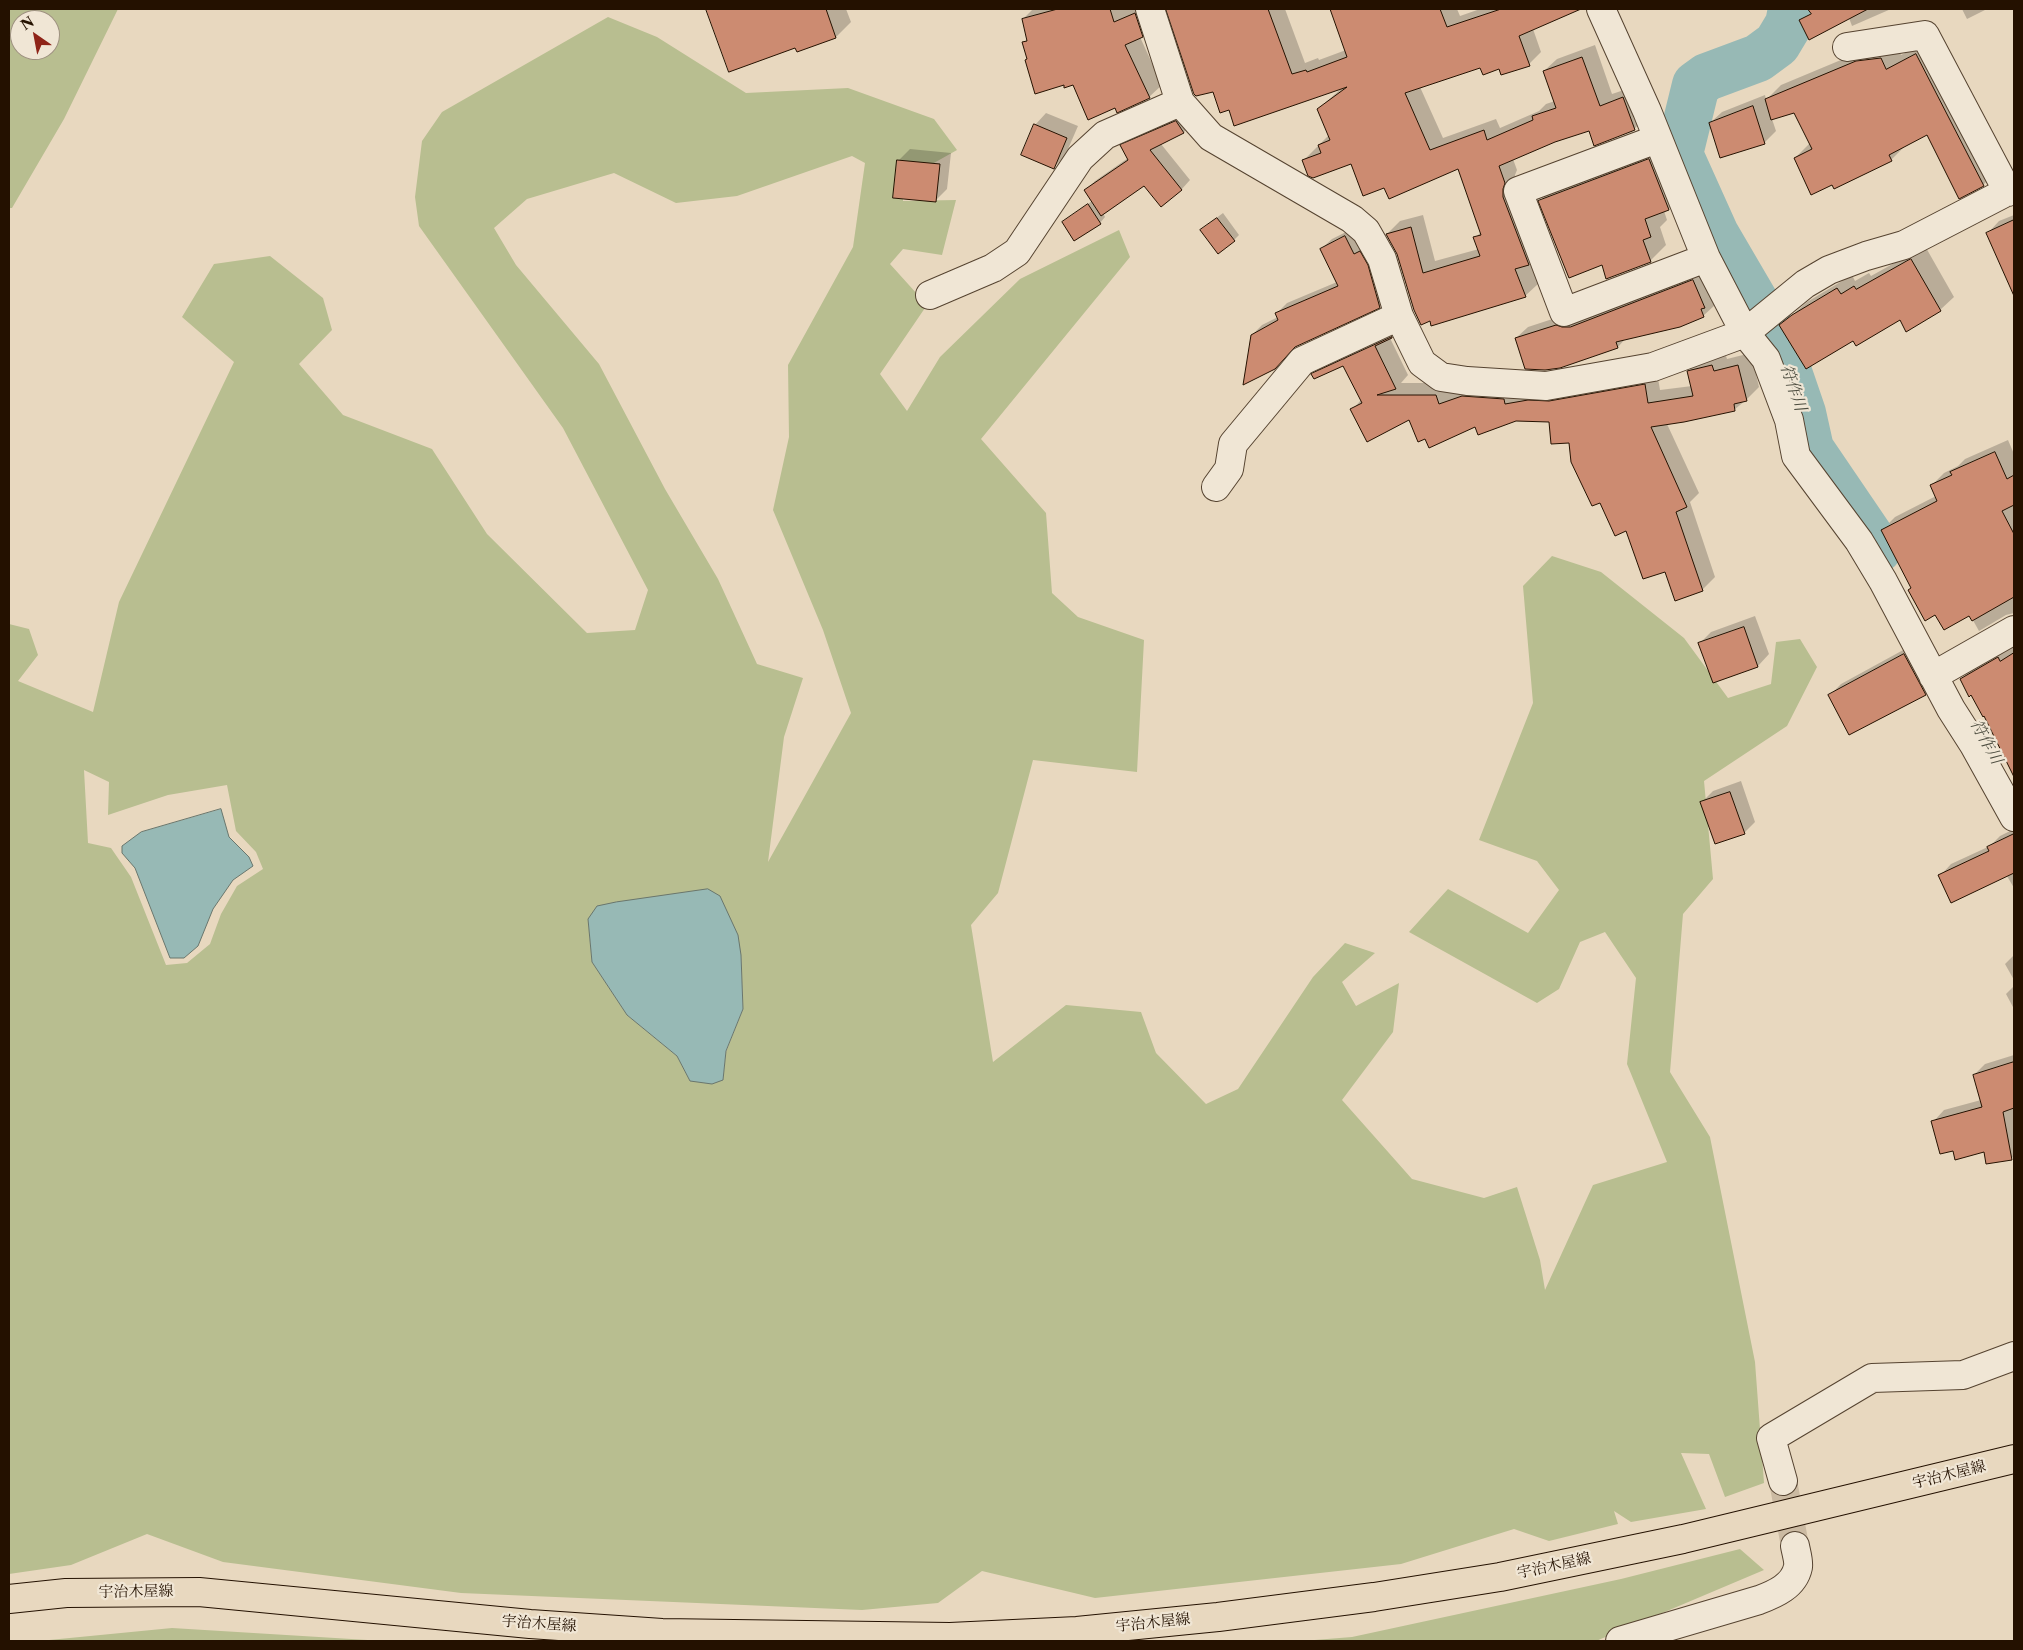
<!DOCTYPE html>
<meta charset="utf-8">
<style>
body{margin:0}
#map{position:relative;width:2023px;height:1650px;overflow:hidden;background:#e8d8bf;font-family:"Libre Caslon Text",serif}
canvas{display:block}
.frame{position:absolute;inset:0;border:10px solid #241100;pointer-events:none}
.north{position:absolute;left:10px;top:10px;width:50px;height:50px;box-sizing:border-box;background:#f0e6d5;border:1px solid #9e9180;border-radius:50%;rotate:327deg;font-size:14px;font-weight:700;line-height:20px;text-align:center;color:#241100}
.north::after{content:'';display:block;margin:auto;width:18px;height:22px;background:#8f2418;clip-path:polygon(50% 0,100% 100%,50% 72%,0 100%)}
</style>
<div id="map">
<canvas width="2023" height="1650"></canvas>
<div class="frame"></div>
<div class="north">N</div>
</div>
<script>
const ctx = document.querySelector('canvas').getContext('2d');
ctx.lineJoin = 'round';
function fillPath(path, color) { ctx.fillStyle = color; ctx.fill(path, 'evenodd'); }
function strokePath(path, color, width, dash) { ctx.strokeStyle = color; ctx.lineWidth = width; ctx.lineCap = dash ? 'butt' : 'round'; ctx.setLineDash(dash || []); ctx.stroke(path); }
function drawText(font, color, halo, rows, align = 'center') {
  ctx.font = font + ' "Libre Caslon Text","Noto Serif JP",serif'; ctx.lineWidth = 4.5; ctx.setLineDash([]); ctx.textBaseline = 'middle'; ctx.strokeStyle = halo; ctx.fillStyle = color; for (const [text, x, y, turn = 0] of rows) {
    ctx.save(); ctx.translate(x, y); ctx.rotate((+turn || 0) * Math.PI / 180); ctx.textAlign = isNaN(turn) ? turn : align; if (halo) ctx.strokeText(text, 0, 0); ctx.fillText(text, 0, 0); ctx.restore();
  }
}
fillPath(new Path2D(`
 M 9,9 L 118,9 L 64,119 L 12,208 L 9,208 ZM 20,20 L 50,20 L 50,50 L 20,50 Z
 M 608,17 L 657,37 L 746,93 L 848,88 L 934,119 L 957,150 L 902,181 L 903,201 L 956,200 L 942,255 L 903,249 L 890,264 L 927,305 L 880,374 L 907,411 L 940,357 L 1020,279 L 1119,230 L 1130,257 L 981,439 L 1046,513 L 1052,593 L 1078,617 L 1144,640 L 1137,772 L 1033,760 L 998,893 L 971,925 L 993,1062 L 1066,1005 L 1141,1012 L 1156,1053 L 1206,1104 L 1238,1089 L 1313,977 L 1345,943 L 1375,953 L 1342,982 L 1356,1006 L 1399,983 L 1393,1032 L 1342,1100 L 1412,1179 L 1484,1198 L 1517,1187 L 1540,1260 L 1545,1290 L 1593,1185 L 1667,1162 L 1627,1064 L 1636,978 L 1605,932 L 1580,942 L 1559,989 L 1537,1003 L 1409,932 L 1448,889 L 1528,933 L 1559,890 L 1537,861 L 1479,840 L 1533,703 L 1523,586 L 1552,556 L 1601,572 L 1684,638 L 1728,698 L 1771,684 L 1776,642 L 1800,639 L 1817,667 L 1787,726 L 1704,781 L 1713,879 L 1683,914 L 1670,1072 L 1710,1137 L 1755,1362 L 1764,1483 L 1725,1497 L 1709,1454 L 1681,1453 L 1706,1509 L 1631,1522 L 1614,1511 L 1618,1524 L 1549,1541 L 1514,1529 L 1401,1564 L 1095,1598 L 982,1571 L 938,1603 L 862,1610 L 461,1593 L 223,1562 L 147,1534 L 71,1565 L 9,1574 L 9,624 L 29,629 L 38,655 L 18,681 L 93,712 L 119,602 L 234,362 L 182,317 L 214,264 L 270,256 L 323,298 L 332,330 L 299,364 L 343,415 L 432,449 L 487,534 L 587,633 L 635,630 L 648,590 L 563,428 L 419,226 L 415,197 L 422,141 L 442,112 ZM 852,156 L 865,163 L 853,247 L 788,365 L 789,437 L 773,510 L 823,630 L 851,713 L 768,862 L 784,737 L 803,678 L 757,664 L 718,579 L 665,489 L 599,364 L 516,265 L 494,228 L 527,199 L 614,173 L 676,203 L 737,196 ZM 84,770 L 109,782 L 108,815 L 168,795 L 227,785 L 236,831 L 256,852 L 263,869 L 237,886 L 221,914 L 210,944 L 187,963 L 166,965 L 131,877 L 111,848 L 88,843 ZM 588,919 L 741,955 L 743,1009 L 726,1052 L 723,1080 L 690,1081 L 677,1056 L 627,1015 L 592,962 Z
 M 1740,1549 L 1764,1570 L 1596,1641 L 1302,1641 L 1352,1637 L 1621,1579 Z
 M 172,1628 L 384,1641 L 39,1641 Z`), '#b8be90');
const water = new Path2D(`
 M 221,809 L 229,837 L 249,857 L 253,866 L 233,880 L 213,909 L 198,946 L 184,958 L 170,958 L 135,868 L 122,853 L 122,846 L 141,832 Z
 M 708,889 L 720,896 L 738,935 L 741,955 L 743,1009 L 726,1051 L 723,1080 L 712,1084 L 690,1081 L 677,1056 L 627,1015 L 592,962 L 588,919 L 597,906 L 616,902 Z`);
fillPath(water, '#97b9b5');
strokePath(water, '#69766d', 1);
fillPath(new Path2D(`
 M 707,9 L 846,9 L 851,22 L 836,37 L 797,51 L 796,46 L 730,71 Z
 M 1033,9 L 1150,9 L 1155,24 L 1140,37 L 1162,85 L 1149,97 L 1115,106 L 1073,84 L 1064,84 L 1028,58 L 1024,43 L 1028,38 L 1023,19 Z
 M 1167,9 L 1285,9 L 1305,63 L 1318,58 L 1319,60 L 1346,50 L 1331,9 L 1457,9 L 1460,16 L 1480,9 L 1570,9 L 1563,16 L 1533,29 L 1541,52 L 1529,64 L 1500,68 L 1481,67 L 1420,87 L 1443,138 L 1496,119 L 1500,128 L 1539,111 L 1546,104 L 1555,101 L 1544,71 L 1557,59 L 1595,45 L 1612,94 L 1636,86 L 1647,117 L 1634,129 L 1590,130 L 1554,141 L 1513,159 L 1517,170 L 1515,175 L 1515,184 L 1541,251 L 1530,263 L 1538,284 L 1525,296 L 1432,324 L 1387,234 L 1400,221 L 1423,215 L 1435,261 L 1479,249 L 1475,238 L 1481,232 L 1459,167 L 1385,186 L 1351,162 L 1304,160 L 1329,135 L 1318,109 L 1342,88 L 1230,109 L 1214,91 L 1196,95 Z
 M 1809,9 L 1891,9 L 1852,26 L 1849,18 L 1800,20 L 1810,10 Z
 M 1962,9 L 1987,9 L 1967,19 Z
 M 1932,40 L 1998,170 L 1983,185 L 1928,134 L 1907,144 L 1891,160 L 1832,184 L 1795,158 L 1810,143 L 1795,111 L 1772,119 L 1776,131 L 1764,143 L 1710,123 L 1722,112 L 1765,95 L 1766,100 L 1781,85 L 1872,47 L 1896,43 L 1901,55 Z
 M 1186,112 L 1193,123 L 1184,132 L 1161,144 L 1190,180 L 1181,190 L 1145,184 L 1103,213 L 1105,217 L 1100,223 L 1063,222 L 1092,201 L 1085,191 L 1095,181 L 1128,158 L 1122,146 L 1131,136 Z
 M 1046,113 L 1078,126 L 1065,156 L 1054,167 L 1035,125 Z
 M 1665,143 L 1685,193 L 1669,209 L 1664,211 L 1667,220 L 1660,227 L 1666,245 L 1650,261 L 1602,263 L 1540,201 L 1556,185 Z
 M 910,149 L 951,153 L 947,189 L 935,201 L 899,160 Z
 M 1223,213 L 1239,235 L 1234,240 L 1207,225 Z
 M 2014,215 L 2014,261 L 2011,263 L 1988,233 L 1999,221 Z
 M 1356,227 L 1390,296 L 1379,306 L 1252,335 L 1262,325 L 1278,317 L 1277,313 L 1287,303 L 1337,282 L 1321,249 L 1332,239 Z
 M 1925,246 L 1954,297 L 1940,310 L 1901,319 L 1854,340 L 1781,325 L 1807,302 L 1852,275 L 1855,281 L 1869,273 L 1871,276 Z
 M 1705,269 L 1715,305 L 1703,316 L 1626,338 L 1618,347 L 1560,366 L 1516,338 L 1528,327 Z
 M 1404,325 L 1390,338 L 1408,375 L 1401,383 L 1449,383 L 1657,372 L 1660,390 L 1692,386 L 1688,371 L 1701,358 L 1725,353 L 1727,359 L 1751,353 L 1759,387 L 1746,400 L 1734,410 L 1667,424 L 1699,493 L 1690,502 L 1715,577 L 1702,590 L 1666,570 L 1627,529 L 1570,442 L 1550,420 L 1516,420 L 1476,425 L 1426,437 L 1410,418 L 1352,410 L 1361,400 L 1343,365 L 1313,374 L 1326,361 Z
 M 2008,440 L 2014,454 L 2014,613 L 2006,615 L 1979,631 L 1970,615 L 1935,614 L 1912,588 L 1882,530 L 1895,517 L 1936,496 L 1931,486 L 1944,473 L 1958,466 L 1965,459 Z
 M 1755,616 L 1769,654 L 1758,666 L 1713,682 L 1700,643 L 1711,632 Z
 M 1916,643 L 1937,682 L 1925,694 L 1829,696 L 1841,684 Z
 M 2014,643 L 2014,770 L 1984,715 L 1961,679 L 1974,666 Z
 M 1741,781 L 1755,822 L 1744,833 L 1701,803 L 1713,791 Z
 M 2014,829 L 2014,888 L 2007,876 L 1940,876 L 1951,864 L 1990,846 L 2000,836 Z
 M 2014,955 L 2014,980 L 2005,964 Z
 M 2014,986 L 2014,1009 L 2006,994 Z
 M 2014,1055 L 2014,1156 L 2011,1159 L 1985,1151 L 1954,1149 L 1933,1122 L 1944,1110 L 1981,1100 L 1974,1075 L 1985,1064 Z`), '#0003');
strokePath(new Path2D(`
 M 1792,9 L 1789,24 L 1777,44 L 1758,58 L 1707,77 L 1696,85 L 1679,154 L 1715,234 L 1777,340 L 1802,413 L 1810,449 L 1878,549`), '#97b9b5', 48);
const building = new Path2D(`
 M 706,9 L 826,9 L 836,38 L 797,52 L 795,48 L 729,72 Z
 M 1058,9 L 1110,9 L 1114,22 L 1135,13 L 1143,37 L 1125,45 L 1150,98 L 1117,113 L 1115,108 L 1088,120 L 1073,85 L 1064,88 L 1064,85 L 1035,94 L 1025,60 L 1027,59 L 1022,42 L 1027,41 L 1022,19 Z
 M 1166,9 L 1268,9 L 1292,74 L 1306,70 L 1307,72 L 1347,57 L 1330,9 L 1440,9 L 1447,27 L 1501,9 L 1581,9 L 1519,36 L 1530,66 L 1501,75 L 1499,69 L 1483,75 L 1480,68 L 1405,93 L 1430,150 L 1484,130 L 1487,140 L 1533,120 L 1532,116 L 1556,108 L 1543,71 L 1582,57 L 1600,106 L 1623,97 L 1635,130 L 1594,146 L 1589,131 L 1555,142 L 1499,166 L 1505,183 L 1503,189 L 1503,197 L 1529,265 L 1515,269 L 1526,297 L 1431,326 L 1430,321 L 1421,325 L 1414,310 L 1397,254 L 1386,234 L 1411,227 L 1423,273 L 1480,256 L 1473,237 L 1481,235 L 1458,169 L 1389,199 L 1384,188 L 1363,196 L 1351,164 L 1313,178 L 1308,176 L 1302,160 L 1321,153 L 1318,145 L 1330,140 L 1317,109 L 1347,87 L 1234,126 L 1229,110 L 1220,113 L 1213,92 L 1196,96 L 1194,94 Z
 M 1808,9 L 1868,9 L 1809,40 L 1799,20 L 1811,14 Z
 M 1916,54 L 1984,186 L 1959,199 L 1927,135 L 1889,155 L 1892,161 L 1834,189 L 1832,185 L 1811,195 L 1794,158 L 1812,149 L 1794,113 L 1771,120 L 1765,99 L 1856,61 L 1881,58 L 1886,69 Z
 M 1753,106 L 1765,144 L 1720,158 L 1709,123 Z
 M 1176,121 L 1184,133 L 1150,150 L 1182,190 L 1161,207 L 1144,186 L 1101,216 L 1084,190 L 1128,160 L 1120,145 Z
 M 1034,124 L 1067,138 L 1054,169 L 1021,155 Z
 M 1649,159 L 1669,210 L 1645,219 L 1651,237 L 1643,240 L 1651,262 L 1606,279 L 1602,265 L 1569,278 L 1538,201 Z
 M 897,160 L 940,164 L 936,202 L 893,198 Z
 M 1088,204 L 1101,224 L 1074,241 L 1062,222 Z
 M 1217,218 L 1235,241 L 1218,254 L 1200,230 Z
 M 2014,220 L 2014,296 L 1986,233 Z
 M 1345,236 L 1354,254 L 1360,251 L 1368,265 L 1380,308 L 1295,347 L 1275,369 L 1243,385 L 1251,335 L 1278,320 L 1275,313 L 1338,286 L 1320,249 Z
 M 1911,259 L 1941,311 L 1906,332 L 1900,320 L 1856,346 L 1853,341 L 1806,369 L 1779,325 L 1792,315 L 1837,288 L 1841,294 L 1854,286 L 1856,289 Z
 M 1693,280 L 1705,308 L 1701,309 L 1704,317 L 1680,327 L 1616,342 L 1618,348 L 1560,368 L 1545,370 L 1525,369 L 1515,338 L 1556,325 L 1562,327 L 1570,327 Z
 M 1392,337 L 1392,338 L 1375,346 L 1396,389 L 1377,395 L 1436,395 L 1439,404 L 1462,396 L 1504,399 L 1505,404 L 1528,400 L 1549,401 L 1645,384 L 1648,403 L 1693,396 L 1687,371 L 1712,365 L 1714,371 L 1738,365 L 1747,401 L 1734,404 L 1735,411 L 1684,422 L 1651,427 L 1687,507 L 1676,512 L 1703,591 L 1675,601 L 1665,572 L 1643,579 L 1626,531 L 1615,536 L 1600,503 L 1592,506 L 1571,462 L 1569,443 L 1551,444 L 1549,422 L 1516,421 L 1478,435 L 1475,427 L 1429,448 L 1425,439 L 1418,442 L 1409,420 L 1367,442 L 1350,409 L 1362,403 L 1343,366 L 1314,379 L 1311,374 Z
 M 1995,452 L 2007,479 L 2014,475 L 2014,505 L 2002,511 L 2014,534 L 2014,597 L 1972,621 L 1969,616 L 1944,630 L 1935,615 L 1925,621 L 1908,590 L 1911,588 L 1881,530 L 1937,501 L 1930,485 L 1952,475 L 1950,472 Z
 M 1744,627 L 1758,667 L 1713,683 L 1698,643 Z
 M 2014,653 L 2014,777 L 1984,716 L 1983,717 L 1971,695 L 1969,697 L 1960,679 L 1998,657 L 2000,661 Z
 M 1904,654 L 1926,695 L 1849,735 L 1828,695 Z
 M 1730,792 L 1745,834 L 1715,844 L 1700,802 Z
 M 2014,834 L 2014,873 L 1951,903 L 1938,875 L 1989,851 L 1987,847 Z
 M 2014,1062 L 2014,1108 L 2003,1112 L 2012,1160 L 1986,1164 L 1984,1152 L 1955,1160 L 1953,1151 L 1940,1154 L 1931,1121 L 1982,1107 L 1973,1075 Z`);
fillPath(building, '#cc8b71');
strokePath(building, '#241100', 1);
strokePath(new Path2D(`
 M 1783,1481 L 1795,1546`), '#cbbaa2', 28, [28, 14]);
const minor = new Path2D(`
 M 1150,9 L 1180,102 L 1211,137 L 1352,219 L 1366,231 L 1382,259 L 1399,316 L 1422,363 L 1441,377 L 1467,381 L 1546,386 L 1653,367 L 1745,333 L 1805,284 L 1829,270 L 1866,256 L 1904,245 L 2014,188
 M 1601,9 L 1647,111 L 1706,258 L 1745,333 L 1766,359 L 1789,420 L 1796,456 L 1859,541 L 1883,581 L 1951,709 L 1974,745 L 2014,817
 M 1847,47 L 1925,35 L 2008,192
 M 1657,139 L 1518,191 L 1564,312 L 1706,258
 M 930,295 L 993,268 L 1017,252 L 1080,158 L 1105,135 L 1180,102
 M 1216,487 L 1229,469 L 1233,444 L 1302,361 L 1399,316
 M 1933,676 L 2014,630
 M 1783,1481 L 1771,1438 L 1872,1378 L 1963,1375 L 2014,1356
 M 1620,1641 L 1759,1600 C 1775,1594 1794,1586 1798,1567 C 1799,1561 1796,1552 1795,1546`);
const major = new Path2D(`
 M 9,1599 L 66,1593 L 199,1592 L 530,1624 L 662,1633 L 950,1637 L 1077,1631 L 1218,1617 L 1374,1597 L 1500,1577 L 1683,1539 L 2014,1459`);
strokePath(minor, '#554330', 30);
strokePath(major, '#241100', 30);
strokePath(minor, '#f0e6d5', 28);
strokePath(major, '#e8d8bf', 28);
drawText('15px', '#241100', '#f0e6d5', [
 ["宇治木屋線",1949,1475,-14],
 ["宇治木屋線",1554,1566,-12],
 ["宇治木屋線",136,1592,-1],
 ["宇治木屋線",1153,1623,-6],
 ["宇治木屋線",539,1624,4]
]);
drawText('italic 16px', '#4c4c3f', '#f0e6d5', [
 ["符作川",1793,388,71],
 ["符作川",1986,742,61]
]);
</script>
